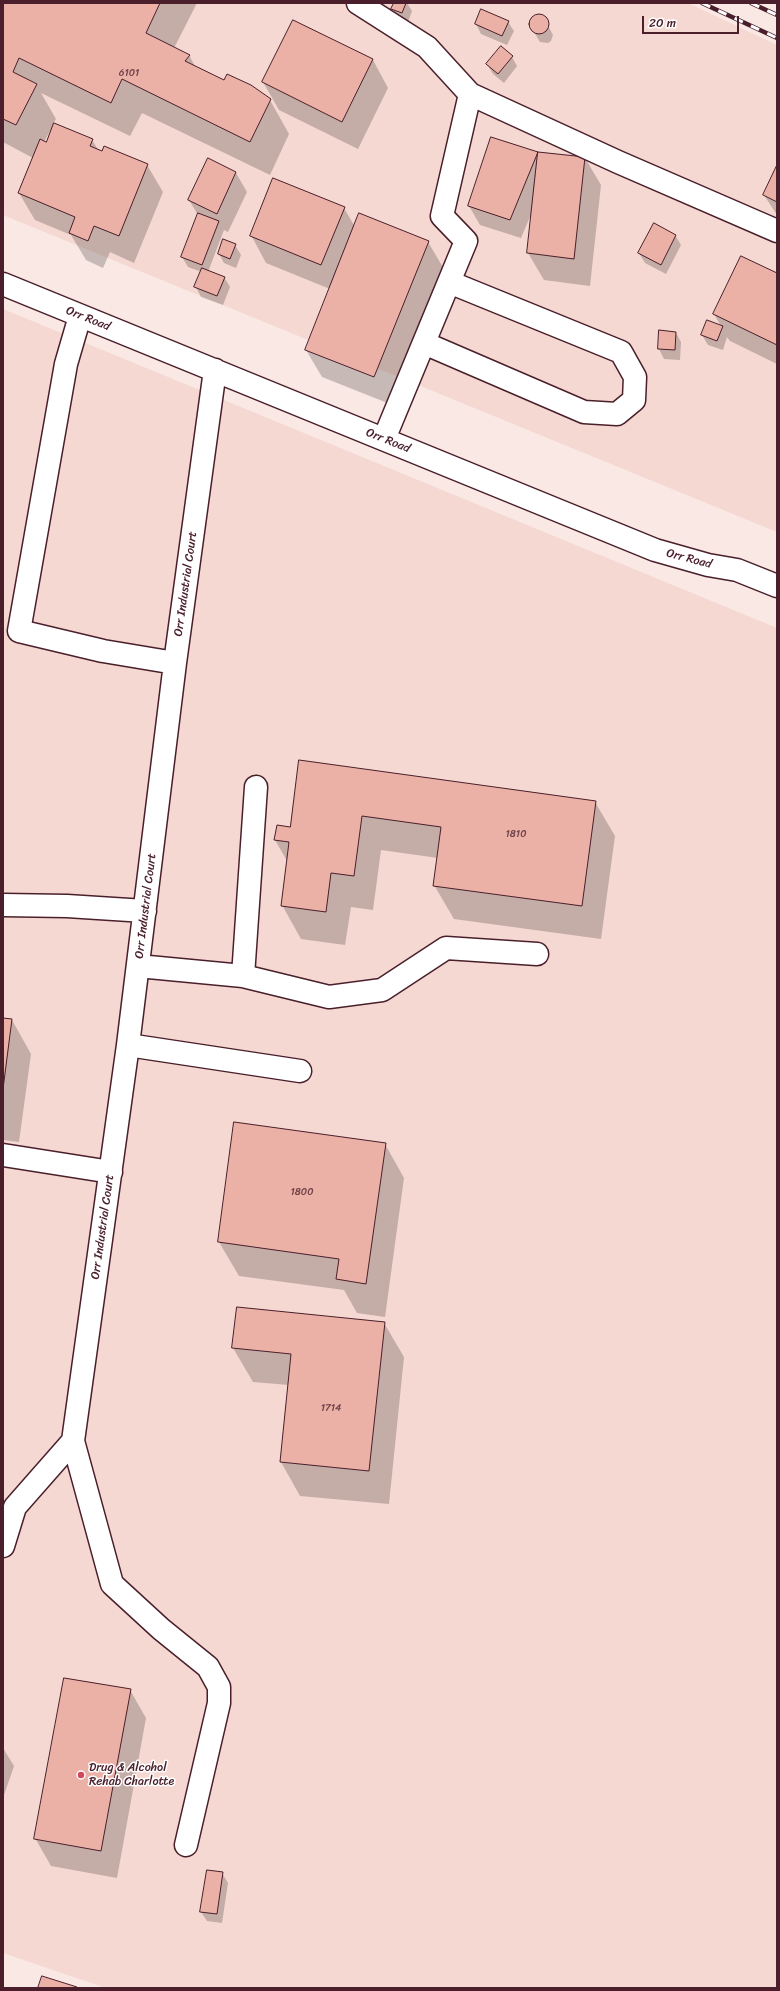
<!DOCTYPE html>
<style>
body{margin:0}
#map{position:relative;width:780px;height:1991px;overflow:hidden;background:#f9e8e4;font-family:Sriracha,sans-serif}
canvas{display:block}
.frame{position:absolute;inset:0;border:4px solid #4a1f2b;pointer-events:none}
.scale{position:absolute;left:642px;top:16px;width:97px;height:18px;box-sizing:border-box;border:2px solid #4a1f2b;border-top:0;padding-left:5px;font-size:12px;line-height:14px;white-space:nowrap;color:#4a1f2b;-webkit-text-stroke:3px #fff;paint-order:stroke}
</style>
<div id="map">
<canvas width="780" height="1991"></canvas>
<div class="frame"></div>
<div class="scale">20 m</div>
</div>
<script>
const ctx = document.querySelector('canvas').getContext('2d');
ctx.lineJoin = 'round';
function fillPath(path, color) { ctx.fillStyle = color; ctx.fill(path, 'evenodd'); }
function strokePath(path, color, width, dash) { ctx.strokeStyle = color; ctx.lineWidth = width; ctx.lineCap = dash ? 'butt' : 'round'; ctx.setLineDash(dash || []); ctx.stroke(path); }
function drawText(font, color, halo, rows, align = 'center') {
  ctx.font = font + ' Sriracha,sans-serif'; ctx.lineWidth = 3; ctx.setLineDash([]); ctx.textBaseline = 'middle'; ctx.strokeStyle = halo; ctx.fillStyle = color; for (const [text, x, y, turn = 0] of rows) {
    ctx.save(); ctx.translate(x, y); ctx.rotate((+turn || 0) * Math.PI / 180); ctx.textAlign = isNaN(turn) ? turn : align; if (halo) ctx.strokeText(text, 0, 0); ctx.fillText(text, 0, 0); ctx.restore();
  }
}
fillPath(new Path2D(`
 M 3,3 L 688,3 L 777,45 L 777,532 L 3,215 Z
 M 3,309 L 777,628 L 777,1988 L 106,1988 L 3,1953 Z`), '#f5d8d1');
fillPath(new Path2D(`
 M 3,3 L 195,3 L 196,5 L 174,48 L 189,55 L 196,68 L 270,100 L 289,134 L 270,175 L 142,113 L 130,136 L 41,93 L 56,119 L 53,124 L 92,140 L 99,151 L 103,153 L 147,165 L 163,192 L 134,263 L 110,252 L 103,268 L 86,260 L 71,235 L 35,220 L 19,193 L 33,158 L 3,142 ZM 51,129 L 52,129 L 47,143 L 44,142 Z
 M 395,3 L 407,3 L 412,11 L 408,22 L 398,19 L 393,9 Z
 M 539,15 L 543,17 L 553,35 L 551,41 L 548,43 L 540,42 L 531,27 L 532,18 Z
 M 293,21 L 373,60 L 388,88 L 358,149 L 279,110 L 263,82 Z
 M 508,22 L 514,31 L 507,45 L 481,34 L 476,24 Z
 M 512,57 L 517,66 L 504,83 L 493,74 L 487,64 Z
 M 491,138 L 538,153 L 585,158 L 601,185 L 590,286 L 544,280 L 528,253 L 532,212 L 521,238 L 480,225 L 469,206 Z
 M 208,160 L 236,173 L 247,192 L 228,232 L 224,230 L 208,272 L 224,277 L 230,287 L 223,305 L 201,297 L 196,287 L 202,272 L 188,267 L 182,257 L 198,215 L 189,200 Z
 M 777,167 L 777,215 L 764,195 Z
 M 344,208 L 355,227 L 428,242 L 444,269 L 390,404 L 322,377 L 306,350 L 330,289 L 266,263 L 251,235 Z
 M 675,235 L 681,245 L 666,274 L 645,263 L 639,253 Z
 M 235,245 L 241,255 L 236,268 L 224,263 L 219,254 Z
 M 777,275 L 777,364 L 730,341 L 727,337 L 723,350 L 708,345 L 702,335 L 721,326 L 714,314 Z
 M 676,333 L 681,342 L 680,360 L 664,359 L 659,349 Z
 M 300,761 L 595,802 L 615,836 L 601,939 L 454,919 L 434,885 L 438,858 L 381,850 L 373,910 L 351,907 L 345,945 L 301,939 L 282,905 L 287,861 L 275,840 L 291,828 Z
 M 3,1019 L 12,1020 L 31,1054 L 19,1142 L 3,1140 Z
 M 385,1144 L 404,1178 L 385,1317 L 357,1313 L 344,1290 L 239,1276 L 219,1242 Z
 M 384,1323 L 404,1357 L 389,1504 L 300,1496 L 281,1462 L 289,1385 L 253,1382 L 233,1348 Z
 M 130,1690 L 146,1718 L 117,1878 L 51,1866 L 35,1838 Z
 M 3,1748 L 14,1766 L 3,1798 Z
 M 222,1873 L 228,1883 L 222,1923 L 207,1921 L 201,1912 Z`), '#0003');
const building = new Path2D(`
 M 3,3 L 160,3 L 146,33 L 190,55 L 185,61 L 224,80 L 227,74 L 251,85 L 271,99 L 250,142 L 122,79 L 111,103 L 19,58 L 13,72 L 37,84 L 16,125 L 3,119 Z
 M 394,3 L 406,3 L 402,13 L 391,9 Z
 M 481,9 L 509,21 L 502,36 L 475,24 Z
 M529 24a10 10 0 1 1 20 0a10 10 0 1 1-20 0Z
 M 293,20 L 373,59 L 342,122 L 262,82 Z
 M 501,46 L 513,56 L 498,74 L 486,64 Z
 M 54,123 L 93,139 L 90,146 L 102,151 L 104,146 L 148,164 L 119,236 L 94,226 L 88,241 L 69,233 L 75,217 L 18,193 L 40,139 L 46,142 Z
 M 491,137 L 538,152 L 510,220 L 468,206 Z
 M 538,152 L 585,157 L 574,259 L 527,253 Z
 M 208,158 L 236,172 L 217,214 L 188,200 Z
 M 777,165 L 777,202 L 763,195 Z
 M 273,178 L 345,207 L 321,265 L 250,236 Z
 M 198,213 L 219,221 L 202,265 L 181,257 Z
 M 359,213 L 429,241 L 374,377 L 305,350 Z
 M 654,223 L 676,235 L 661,265 L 638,253 Z
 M 223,239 L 236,244 L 230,259 L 218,254 Z
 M 741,256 L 777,273 L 777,345 L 713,314 Z
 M 202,268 L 225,277 L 217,296 L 194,287 Z
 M 707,320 L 723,326 L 717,341 L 701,335 Z
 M 659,330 L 676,332 L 675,350 L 658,349 Z
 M 299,760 L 596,801 L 582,906 L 433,886 L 441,827 L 362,816 L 354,876 L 331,873 L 326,912 L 281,906 L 289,842 L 274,840 L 277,825 L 290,827 Z
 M 3,1018 L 12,1019 L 3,1089 Z
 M 234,1122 L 386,1143 L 366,1284 L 336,1279 L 339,1259 L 218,1242 Z
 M 237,1307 L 385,1322 L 369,1471 L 280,1462 L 291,1354 L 232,1348 Z
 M 64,1678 L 131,1689 L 101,1851 L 34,1839 Z
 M 207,1870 L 223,1872 L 217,1914 L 200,1912 Z
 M 42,1976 L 77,1987 L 76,1988 L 38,1988 Z`);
fillPath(building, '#ebb1a6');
strokePath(building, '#4a1f2b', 1);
const minor = new Path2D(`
 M 358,3 L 427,47 L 470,94 L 442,216 L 466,241 L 384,439
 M 470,94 L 618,162 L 777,231
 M 3,284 L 655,550 L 708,565 L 737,570 L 777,586
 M 80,316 L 66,364 L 19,631 L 103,651 L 175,663
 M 424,343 L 584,412 L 617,414 L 634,400 L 635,377 L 621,352 L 449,282
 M 3,905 L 67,906 L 145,911
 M 138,966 L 243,976 L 329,997 L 382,990 L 446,948 L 537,954
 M 243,976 L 256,787
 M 128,1045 L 300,1071
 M 3,1155 L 111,1172
 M 3,1546 L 15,1507 L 73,1441
 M 186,1845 L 219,1703 L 219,1687 L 208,1667 L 161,1629 L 112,1584 L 73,1441 L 128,1045 L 175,663 L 215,370`);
strokePath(minor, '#4a1f2b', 25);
strokePath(minor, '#fff', 22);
const rail = new Path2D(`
 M 702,3 L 777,38
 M 751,3 L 777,15`);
strokePath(rail, '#4a1f2b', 4.5);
strokePath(rail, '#fff', 3, [9]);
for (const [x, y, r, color] of [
 [81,1775,4,"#d1495b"]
]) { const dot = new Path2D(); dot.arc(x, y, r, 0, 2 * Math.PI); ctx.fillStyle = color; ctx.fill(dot); strokePath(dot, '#fff', 1.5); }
drawText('10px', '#72444a', null, [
 ["6101",129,73],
 ["1810",516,834],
 ["1800",302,1192],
 ["1714",331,1408]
]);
drawText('12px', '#4a1f2b', '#fff', [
 ["Orr Road",88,319,22],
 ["Orr Road",388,441,22],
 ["Orr Road",689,559,15],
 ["Orr Industrial Court",186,584,-82],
 ["Orr Industrial Court",146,906,-83],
 ["Orr Industrial Court",103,1227,-82]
]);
drawText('12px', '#4a1f2b', '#fff', [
 ["Drug & Alcohol",89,1768],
 ["Rehab Charlotte",89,1782]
], 'left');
</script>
